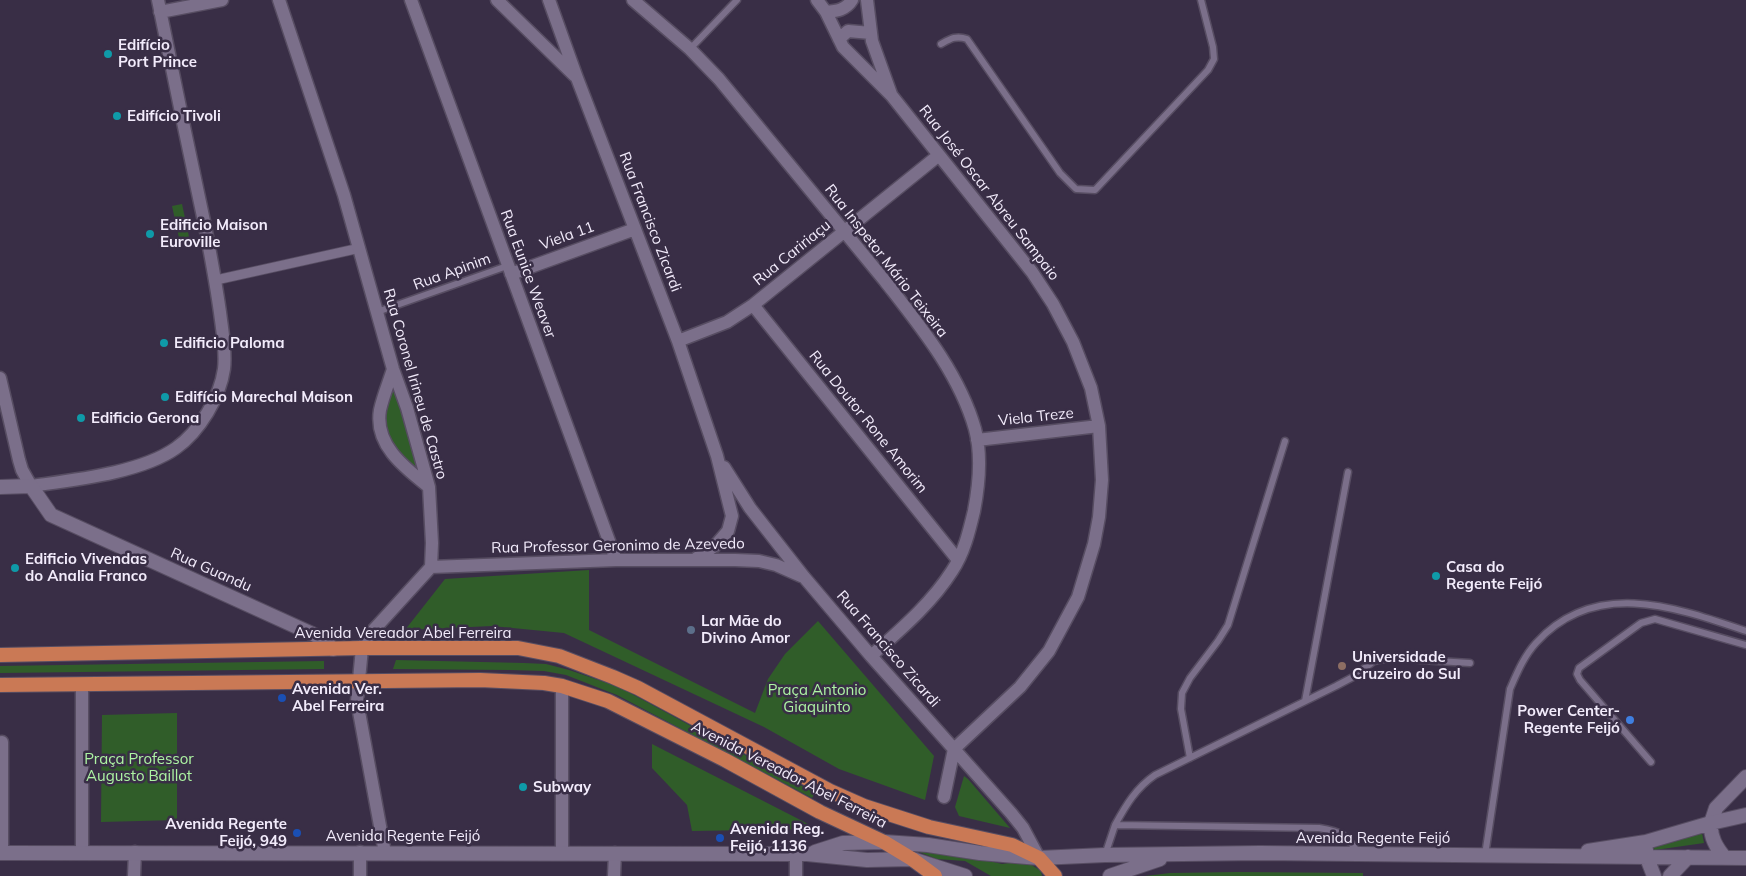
<!DOCTYPE html>
<meta charset="utf-8">
<style>
body{margin:0}
canvas{display:block;background:#392e46}
</style>
<canvas width="1746" height="876"></canvas>
<script>
const ctx = document.querySelector('canvas').getContext('2d');
ctx.lineJoin = 'round';
function fillPath(path, color) { ctx.fillStyle = color; ctx.fill(path, 'evenodd'); }
function strokePath(path, color, width, dash) { ctx.strokeStyle = color; ctx.lineWidth = width; ctx.lineCap = dash ? 'butt' : 'round'; ctx.setLineDash(dash || []); ctx.stroke(path); }
function drawText(font, color, halo, rows, align = 'center') {
  ctx.font = font + ' Mulish,sans-serif'; ctx.lineWidth = 5; ctx.setLineDash([]); ctx.textBaseline = 'middle'; ctx.strokeStyle = halo; ctx.fillStyle = color; for (const [text, x, y, turn = 0] of rows) {
    ctx.save(); ctx.translate(x, y); ctx.rotate((+turn || 0) * Math.PI / 180); ctx.textAlign = isNaN(turn) ? turn : align; if (halo) ctx.strokeText(text, 0, 0); ctx.fillText(text, 0, 0); ctx.restore();
  }
}
fillPath(new Path2D(`
 M 182,204 L 191,246 L 181,247 L 172,206 Z
 M 393,382 L 418,473 C 403,460 384,443 384,421 C 384,408 389,394 393,382 Z
 M 589,570 L 589,630 L 755,713 L 768,679 L 785,654 L 818,621 L 934,756 L 925,800 L 839,769 L 764,727 L 564,633 L 492,626 L 405,630 L 445,579 Z
 M 396,660 L 524,663 L 546,664 L 569,670 L 619,687 L 815,793 L 812,798 L 617,695 L 566,675 L 544,671 L 510,670 L 393,669 Z
 M 324,661 L 324,669 L 0,673 L 0,666 Z
 M 177,713 L 177,820 L 101,822 L 102,715 Z
 M 652,744 L 818,829 L 692,831 L 687,805 L 652,768 Z
 M 964,776 L 968,779 L 1010,828 L 959,816 L 955,807 Z
 M 1702,833 L 1704,843 L 1655,850 L 1652,847 Z
 M 922,847 L 938,849 L 1002,864 L 1017,862 L 1030,864 L 1041,871 L 1042,876 L 991,876 L 965,861 L 937,859 L 919,852 Z
 M 1237,872 L 1363,873 L 1363,876 L 1145,876 L 1170,873 Z`), '#305d29');
const service = new Path2D(`
 M 941,44 C 950,39 956,35 967,39 L 1060,173 L 1076,189 L 1095,190 L 1208,70 L 1214,59 L 1213,47 L 1201,0
 M 690,49 L 737,0
 M 377,312 L 507,266
 M 1305,701 L 1348,472
 M 1190,758 L 1181,709 L 1182,693 L 1190,678 L 1218,641 L 1228,625 L 1285,441
 M 1651,762 L 1580,680 L 1577,674 L 1579,668 L 1641,623 L 1655,619 L 1746,645
 M 1115,825 C 1126,805 1136,788 1155,775 L 1336,686 L 1353,677 L 1374,661 L 1389,658 L 1470,663
 M 1105,855 L 1115,825 L 1319,828 C 1343,832 1344,834 1359,853
 M 1485,855 L 1510,689 C 1517,673 1524,656 1536,643 C 1595,578 1675,607 1746,631`);
const pedestrian = new Path2D(`
 M 216,280 L 360,248`);
const minor = new Path2D(`
 M 279,0 L 344,195 L 393,369 L 407,408 L 429,487 L 432,543 L 431,567 L 379,624 L 368,636 L 362,648 L 357,701 L 385,853
 M 411,0 L 616,560
 M 497,0 L 575,76
 M 549,0 L 577,78 L 678,341 L 717,456 L 732,516 L 728,531 L 716,545 L 694,560
 M 633,0 L 690,49 L 719,79 L 885,281 C 920,326 959,373 975,429 C 982,455 979,485 974,511 C 969,532 964,553 952,571 C 931,604 900,630 871,656
 M 817,0 L 826,12 L 843,47 L 892,96 L 1032,272 L 1053,304 L 1073,342 L 1091,388 L 1099,426 L 1102,480 L 1099,517 L 1094,544 L 1078,597 L 1049,651 L 1020,687 L 954,749 L 944,797
 M 867,0 L 872,41 L 891,94
 M 160,12 L 222,0
 M 826,12 C 837,11 846,10 852,0
 M 839,39 L 848,31 L 871,33
 M 511,274 L 635,229
 M 753,305 L 958,560
 M 678,341 L 727,322 L 753,305 L 939,155
 M 393,369 C 389,382 383,396 380,410 C 374,445 405,468 429,487
 M 0,378 L 19,460 L 22,470 L 31,486 C 73,480 141,473 176,448 C 200,431 220,397 224,369 C 226,353 223,335 221,320 C 217,288 211,257 205,226 C 189,151 173,75 158,0
 M 977,440 L 1099,426
 M 724,467 L 750,508 L 804,577 L 871,656 L 1011,813 L 1023,828 L 1039,858
 M 431,567 L 616,560 L 735,560 L 759,561 L 776,565 L 801,576
 M 82,685 L 82,852
 M 2,742 L 2,853
 M 562,853 L 562,686
 M 134,876 L 135,852
 M 360,876 L 360,852
 M 614,876 L 615,853
 M 796,876 L 796,855`);
const tertiary = new Path2D(`
 M 0,487 L 31,486 L 51,515 L 319,637 L 333,649
 M 1711,823 L 1716,808 L 1746,777`);
const secondary = new Path2D(`
 M 1711,823 C 1710,837 1716,847 1725,858
 M 1646,850 L 1647,858 L 1654,876
 M 1588,851 L 1646,842 L 1711,823 L 1746,815
 M 815,852 L 843,843 L 884,842 L 928,845 L 980,853 L 1039,858 L 1105,855 L 1260,853 L 1746,858
 M 0,853 L 807,854 L 867,860 L 912,859 L 965,876
 M 1110,876 L 1160,859
 M 1670,876 L 1688,857`);
const primary = new Path2D(`
 M 0,655 L 362,648 L 518,648 L 559,656 L 613,677 L 638,688 L 830,791 L 864,806 L 929,827 L 1012,845 L 1039,858 L 1055,876
 M 0,685 L 480,680 L 544,683 L 562,686 L 608,701 L 725,760 L 820,812 L 884,842 L 912,859 L 935,876`);
strokePath(service, '#574d62', 9);
strokePath(pedestrian, '#574d62', 11);
strokePath(minor, '#574d62', 15);
strokePath(tertiary, '#574d62', 16);
strokePath(secondary, '#574d62', 16);
strokePath(primary, '#574d62', 16);
strokePath(service, '#7b6f8a', 6);
strokePath(pedestrian, '#7b6f8a', 9);
strokePath(minor, '#7b6f8a', 12);
strokePath(tertiary, '#7b6f8a', 14);
strokePath(secondary, '#7b6f8a', 14);
strokePath(primary, '#ca7955', 14);
for (const [x, y, r, color] of [
 [108,54,5,"#0f9aa8"],
 [117,116,5,"#0f9aa8"],
 [150,234,5,"#0f9aa8"],
 [164,343,5,"#0f9aa8"],
 [165,397,5,"#0f9aa8"],
 [81,418,5,"#0f9aa8"],
 [15,568,5,"#0f9aa8"],
 [1436,576,5,"#0f9aa8"],
 [691,630,5,"#5c6f8a"],
 [1342,666,5,"#8d6e63"],
 [282,698,5,"#1a4fb4"],
 [1630,720,5,"#3f7fe0"],
 [523,787,5,"#0f9aa8"],
 [297,833,5,"#1a4fb4"],
 [720,838,5,"#1a4fb4"]
]) { const dot = new Path2D(); dot.arc(x, y, r, 0, 2 * Math.PI); ctx.fillStyle = color; ctx.fill(dot); strokePath(dot, '#392e46', 2); }
drawText('bold 15px', '#f2ebfb', '#392e46', [
 ["Edifício",118,45],
 ["Port Prince",118,62],
 ["Edifício Tivoli",127,116],
 ["Edificio Maison",160,225],
 ["Euroville",160,242],
 ["Edificio Paloma",174,343],
 ["Edifício Marechal Maison",175,397],
 ["Edificio Gerona",91,418],
 ["Edificio Vivendas",25,559],
 ["do Analia Franco",25,576],
 ["Casa do",1446,567],
 ["Regente Feijó",1446,584],
 ["Lar Mãe do",701,621],
 ["Divino Amor",701,638],
 ["Universidade",1352,657],
 ["Cruzeiro do Sul",1352,674],
 ["Avenida Ver.",292,689],
 ["Abel Ferreira",292,706],
 ["Power Center-",1620,711,"right"],
 ["Regente Feijó",1620,728,"right"],
 ["Subway",533,787],
 ["Avenida Regente",287,824,"right"],
 ["Feijó, 949",287,841,"right"],
 ["Avenida Reg.",730,829],
 ["Feijó, 1136",730,846]
], 'left');
drawText('15px', '#f2ebfb', '#392e46', [
 ["Rua José Oscar Abreu Sampaio",989,193,52],
 ["Rua Francisco Zicardi",650,222,69],
 ["Viela 11",567,236,-20],
 ["Rua Caririaçu",792,253,-39],
 ["Rua Inspetor Mário Teixeira",886,261,52],
 ["Rua Apinim",452,272,-20],
 ["Rua Eunice Weaver",528,274,70],
 ["Rua Coronel Irineu de Castro",415,384,74],
 ["Viela Treze",1036,417,-6],
 ["Rua Doutor Rone Amorim",868,422,51],
 ["Rua Professor Geronimo de Azevedo",618,546,-1],
 ["Rua Guandu",211,570,24],
 ["Avenida Vereador Abel Ferreira",403,633],
 ["Rua Francisco Zicardi",888,649,49],
 ["Avenida Vereador Abel Ferreira",789,775,27],
 ["Avenida Regente Feijó",403,836],
 ["Avenida Regente Feijó",1373,838]
]);
drawText('15px', '#adf4a3', '#392e46', [
 ["Praça Antonio",817,690],
 ["Giaquinto",817,707],
 ["Praça Professor",139,759],
 ["Augusto Baillot",139,776]
]);
</script>
